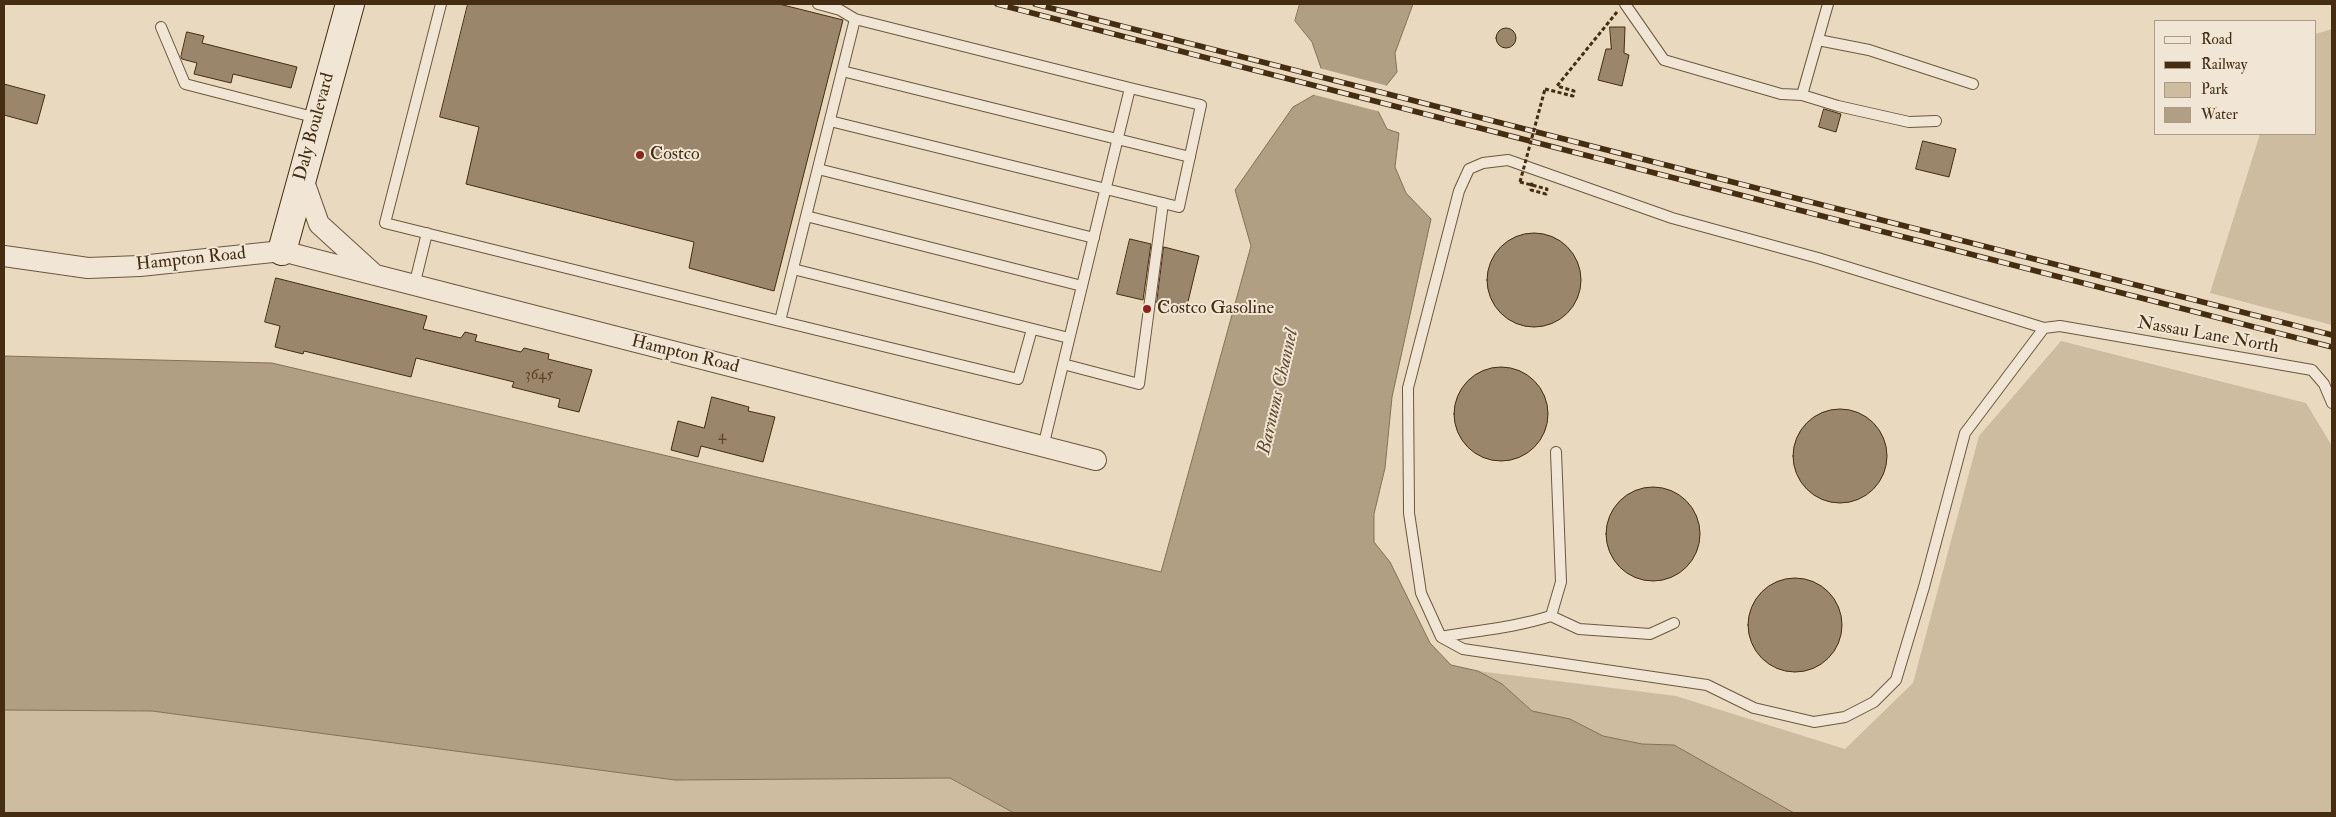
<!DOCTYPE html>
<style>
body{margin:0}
#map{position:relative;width:2336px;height:817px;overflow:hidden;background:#e9d9be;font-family:"IM FELL Double Pica",serif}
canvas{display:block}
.frame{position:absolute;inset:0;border:5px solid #442d10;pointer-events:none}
.legend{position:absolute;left:2154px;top:20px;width:162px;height:115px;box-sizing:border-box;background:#f1e6d5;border:1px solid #ac9c86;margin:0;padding:6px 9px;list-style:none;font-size:15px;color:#442d10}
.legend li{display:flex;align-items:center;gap:10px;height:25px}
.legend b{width:25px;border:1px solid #ac9c86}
</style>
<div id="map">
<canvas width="2336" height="817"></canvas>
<div class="frame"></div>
<ul class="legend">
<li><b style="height:6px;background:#f1e6d5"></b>Road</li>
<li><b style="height:6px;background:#442d10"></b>Railway</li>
<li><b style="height:14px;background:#cdbca0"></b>Park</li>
<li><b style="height:14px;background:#b19f83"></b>Water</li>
</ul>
</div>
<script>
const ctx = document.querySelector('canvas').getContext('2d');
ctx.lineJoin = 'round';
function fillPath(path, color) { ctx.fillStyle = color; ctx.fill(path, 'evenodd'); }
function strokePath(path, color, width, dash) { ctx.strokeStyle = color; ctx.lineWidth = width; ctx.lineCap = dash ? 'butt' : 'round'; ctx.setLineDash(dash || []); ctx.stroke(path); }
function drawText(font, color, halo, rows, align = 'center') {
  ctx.font = font + ' "IM FELL Double Pica",serif'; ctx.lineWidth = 4; ctx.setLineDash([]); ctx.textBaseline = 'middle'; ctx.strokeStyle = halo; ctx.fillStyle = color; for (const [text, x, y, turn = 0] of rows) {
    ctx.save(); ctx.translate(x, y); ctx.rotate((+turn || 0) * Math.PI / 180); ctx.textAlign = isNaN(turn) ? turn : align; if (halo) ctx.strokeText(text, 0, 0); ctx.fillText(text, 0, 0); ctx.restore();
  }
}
fillPath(new Path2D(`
 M 2332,29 L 2332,325 L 2210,293 L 2260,134 L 2315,134 L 2315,34 Z
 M 2061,341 L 2306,403 L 2332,446 L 2332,813 L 1794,813 L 1674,745 L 1642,744 L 1603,736 L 1570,719 L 1532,711 L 1502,684 L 1478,671 L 1676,696 L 1845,749 L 1913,683 L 1979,436 Z
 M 4,710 L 152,711 L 675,780 L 950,778 L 1014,813 L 4,813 Z`), '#cdbca0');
const water = new Path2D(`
 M 1300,4 L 1413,4 L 1395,53 L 1397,72 L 1385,87 L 1378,111 L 1387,129 L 1399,133 L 1395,167 L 1406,193 L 1431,219 L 1392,397 L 1385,468 L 1374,514 L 1374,542 L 1390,562 L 1430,643 L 1451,665 L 1478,671 L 1502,684 L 1532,711 L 1570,719 L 1603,736 L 1642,744 L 1674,745 L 1794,813 L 1014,813 L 950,778 L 675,780 L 152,711 L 4,710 L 4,356 L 272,363 L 1161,572 L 1251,246 L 1235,190 L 1293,107 L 1314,95 L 1321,68 L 1312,42 L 1295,21 Z`);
fillPath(water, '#b19f83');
strokePath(water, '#857155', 1);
fillPath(new Path2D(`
 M 1319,68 L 1388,86 L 1381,112 L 1311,94 Z`), '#e9d9be');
const building = new Path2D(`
 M 468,4 L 779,4 L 843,20 L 774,291 L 689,268 L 694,242 L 466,184 L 479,127 L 440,117 Z
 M 1610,27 L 1625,27 L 1624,53 L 1629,55 L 1622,86 L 1598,80 L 1606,49 L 1611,49 Z
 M1496 38a10 10 0 1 1 20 0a10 10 0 1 1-20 0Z
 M 187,32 L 204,36 L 202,43 L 297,67 L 291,88 L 233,74 L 231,83 L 194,74 L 197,63 L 182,59 L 181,57 Z
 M 4,84 L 45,95 L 37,124 L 4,115 Z
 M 1824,109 L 1841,114 L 1836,132 L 1819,127 Z
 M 1923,141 L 1956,149 L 1949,177 L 1916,169 Z
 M1487 280a47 47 0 1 1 94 0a47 47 0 1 1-94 0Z
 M 1130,239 L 1151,244 L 1143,300 L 1117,294 Z
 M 1164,247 L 1199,256 L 1186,310 L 1157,303 Z
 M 276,278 L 427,316 L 423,329 L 461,338 L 465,332 L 477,335 L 475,341 L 521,352 L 524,348 L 549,354 L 548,359 L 592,370 L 579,412 L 558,407 L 560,399 L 512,387 L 514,382 L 416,358 L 411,377 L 304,351 L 303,354 L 275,347 L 280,326 L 265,322 Z
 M1454 414a47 47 0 1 1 94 0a47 47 0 1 1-94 0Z
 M 712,397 L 749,407 L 748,411 L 775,417 L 763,462 L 701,446 L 698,457 L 671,450 L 678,421 L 704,428 Z
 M1793 456a47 47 0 1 1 94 0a47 47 0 1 1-94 0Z
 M1606 534a47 47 0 1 1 94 0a47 47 0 1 1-94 0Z
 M1748 625a47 47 0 1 1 94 0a47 47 0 1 1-94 0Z`);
fillPath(building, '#9a866a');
strokePath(building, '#442d10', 1);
const lane = new Path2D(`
 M 441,4 L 385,223 L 780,321 L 855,19
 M 818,4 L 840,10 L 855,19 L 1130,88 L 1043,447
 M 1625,4 L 1664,60 L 1781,94 L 1802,95 L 1828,4
 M 161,27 L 185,84 L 317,118
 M 1818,40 L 1869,50 L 1973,84
 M 842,71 L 1190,157
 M 1802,95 L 1838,106 L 1909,122 L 1936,121
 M 830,121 L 1179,207 L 1201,105 L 1130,88
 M 818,169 L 1094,238
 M 806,216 L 1082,286
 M 793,269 L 1069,338
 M 414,286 L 427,233
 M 780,321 L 1018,379 L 1032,329
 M 2044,328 L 1965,433 L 1924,587 L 1896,680 L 1874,702 L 1845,717 L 1814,722 L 1754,708 L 1707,685 L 1463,649 L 1441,637 L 1421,593 L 1409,513 L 1408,388 L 1459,191 L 1469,169 L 1483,163 L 1508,160 L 1672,218 L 1818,258 L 2044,328 L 2060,326 L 2312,370 L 2324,384 L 2332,403
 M 1063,364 L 1139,384 L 1163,203
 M 1551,616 L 1579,629 L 1650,634 L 1674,623
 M 1441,637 C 1480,630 1513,628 1551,616 L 1561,582 L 1556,452`);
const street = new Path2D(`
 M 302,176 L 319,224 L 375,275
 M 4,256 L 88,268 L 140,266 L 282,251 L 1096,460`);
const secondary = new Path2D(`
 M 282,251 L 350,4`);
strokePath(lane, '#6d583c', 12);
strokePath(street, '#6d583c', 22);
strokePath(secondary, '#442d10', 30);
strokePath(new Path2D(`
 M 1545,89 L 1573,96 L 1574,91 L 1557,86 L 1617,12
 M 1520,182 L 1547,189 L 1546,194 L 1531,190 L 1532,182`), '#442d10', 3, [4, 2.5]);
strokePath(lane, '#f1e6d5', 10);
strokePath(street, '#f1e6d5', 20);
strokePath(secondary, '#f1e6d5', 28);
const rail = new Path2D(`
 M 997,4 L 2332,347
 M 1035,4 L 2332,335`);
strokePath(rail, '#442d10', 5.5);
strokePath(rail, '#f1e6d5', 4, [11]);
strokePath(new Path2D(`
 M 1520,182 L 1545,89`), '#442d10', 3, [4, 2.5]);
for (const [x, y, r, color] of [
 [640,155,5,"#8f2418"],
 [1147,309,5,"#8f2418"]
]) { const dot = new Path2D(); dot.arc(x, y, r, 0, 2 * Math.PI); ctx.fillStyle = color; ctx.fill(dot); strokePath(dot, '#f1e6d5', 2); }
drawText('15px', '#5a4326', null, [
 ["3645",539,376],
 ["4",722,437]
]);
drawText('18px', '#442d10', '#f1e6d5', [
 ["Daly Boulevard",315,127,-75],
 ["Hampton Road",191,260,-6],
 ["Nassau Lane North",2208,336,10],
 ["Hampton Road",685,355,14]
]);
drawText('18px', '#442d10', '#f1e6d5', [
 ["Costco",650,155],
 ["Costco Gasoline",1157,309]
], 'left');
drawText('italic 19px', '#5f4a2d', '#f1e6d5', [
 ["Barnums Channel",1279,392,-77]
]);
</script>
